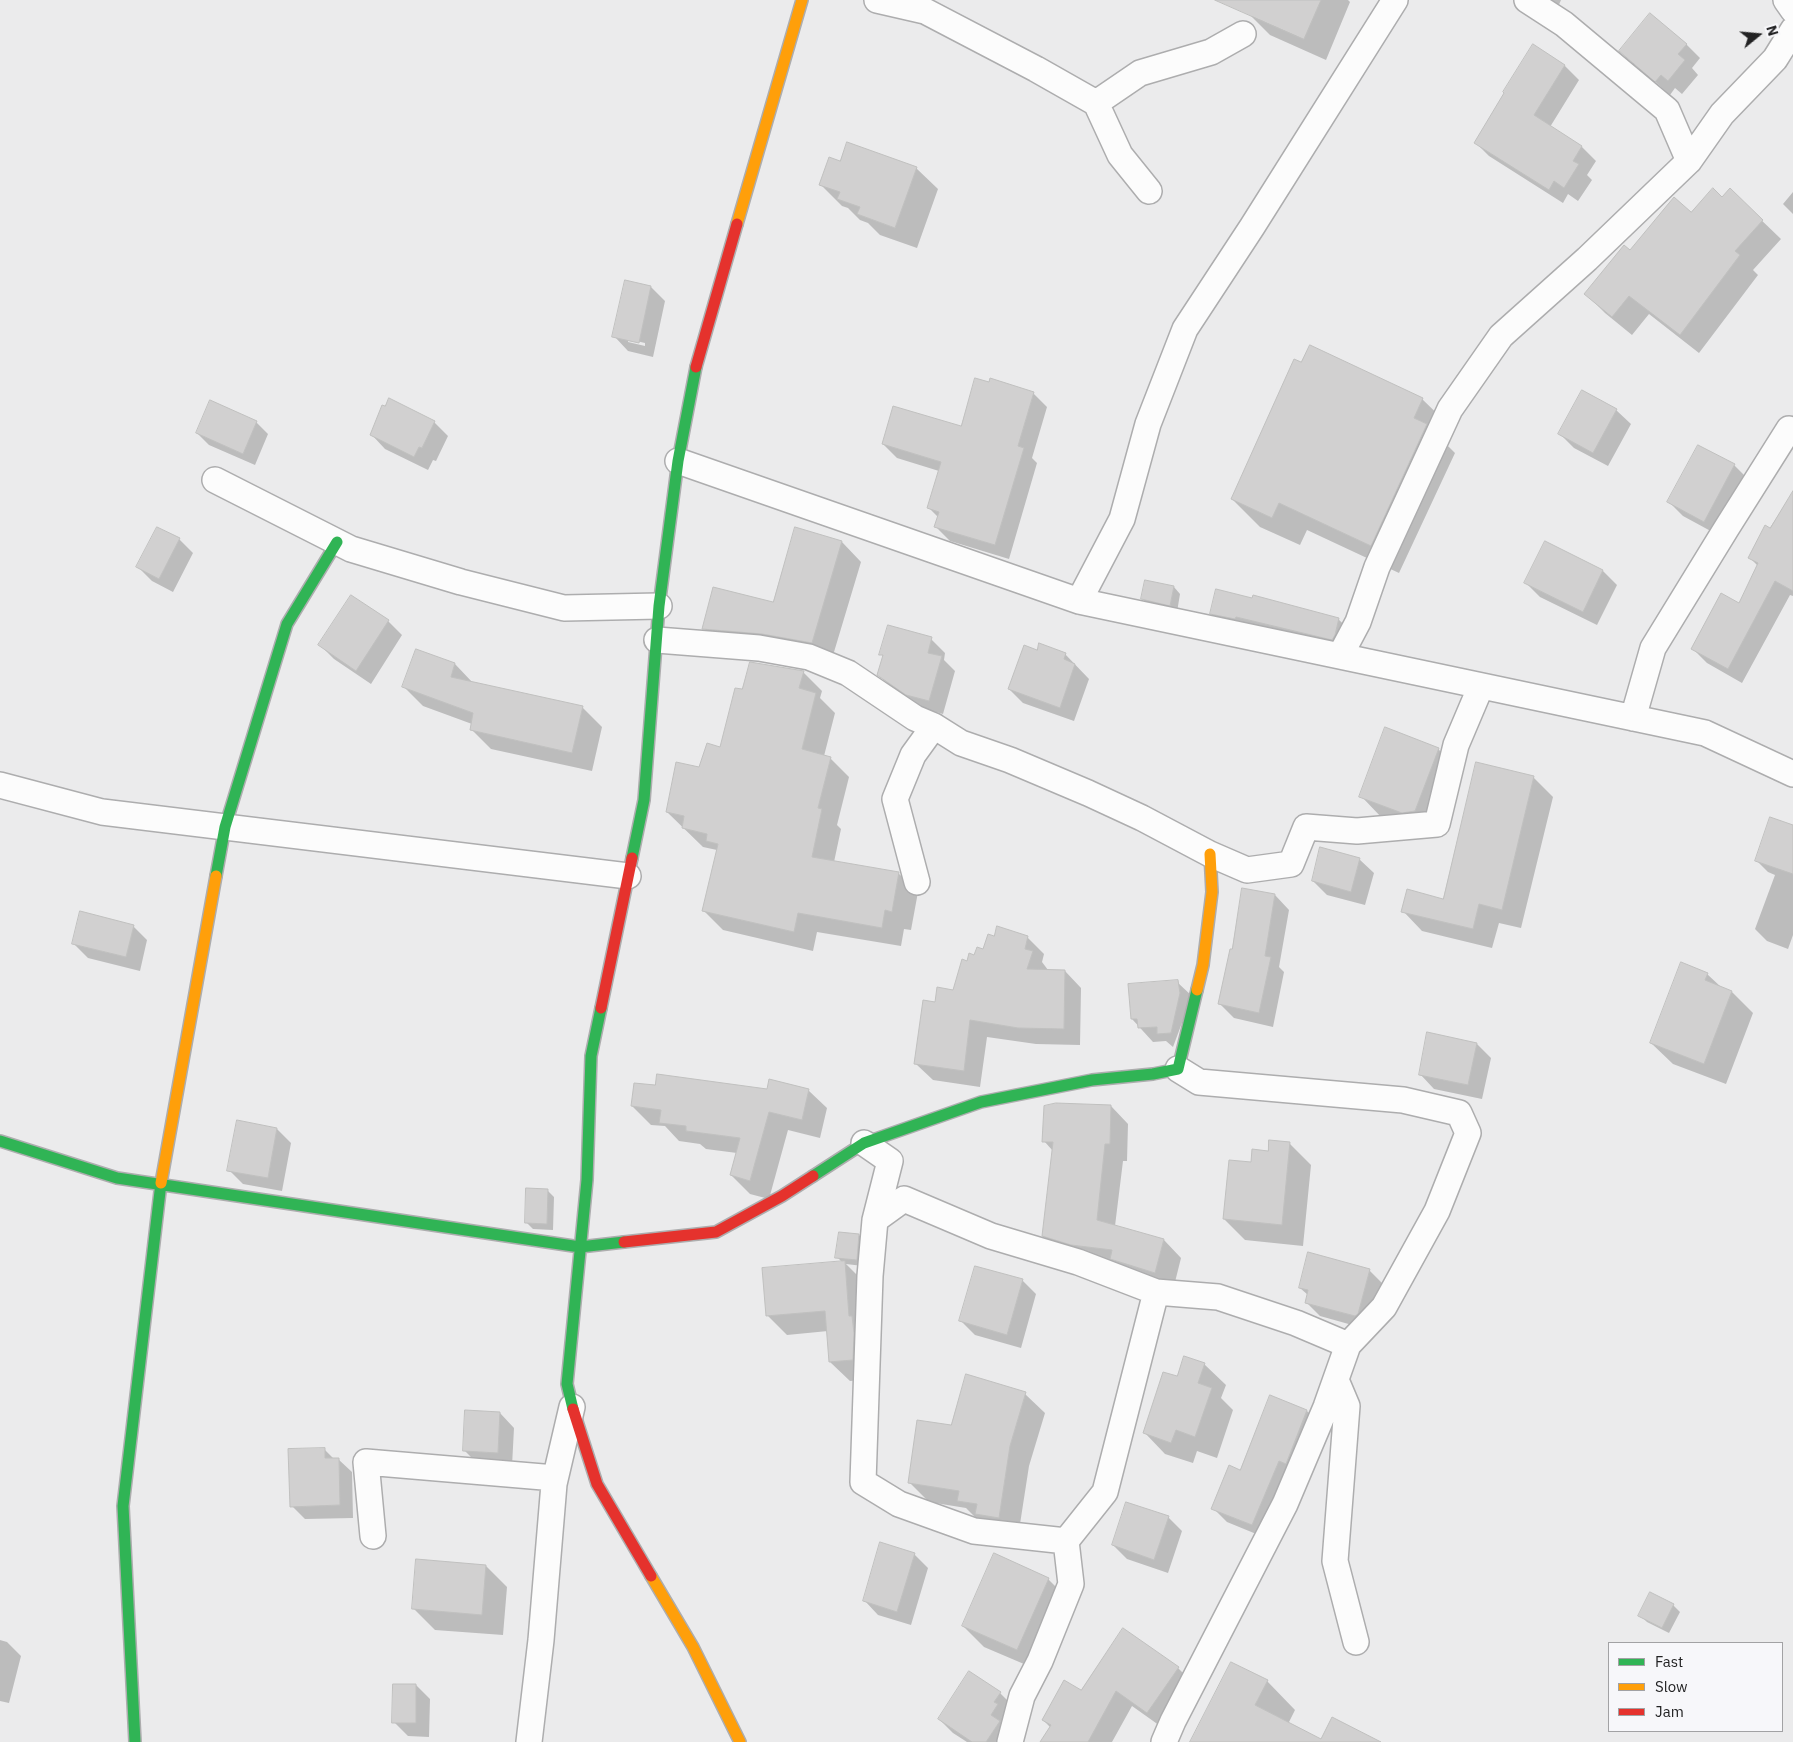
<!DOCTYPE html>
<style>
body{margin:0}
#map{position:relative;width:1793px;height:1742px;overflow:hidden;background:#ebebec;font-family:"IBM Plex Sans",sans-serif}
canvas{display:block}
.legend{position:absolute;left:1608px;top:1642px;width:175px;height:90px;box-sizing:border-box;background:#f7f7fa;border:1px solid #a2a2a4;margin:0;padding:6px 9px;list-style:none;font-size:15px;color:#222223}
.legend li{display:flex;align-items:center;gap:10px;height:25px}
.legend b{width:25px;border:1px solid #a2a2a4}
.north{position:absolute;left:1733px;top:10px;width:50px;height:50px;-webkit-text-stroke:4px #f7f7fa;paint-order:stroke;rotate:73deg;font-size:14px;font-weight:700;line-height:20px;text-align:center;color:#222223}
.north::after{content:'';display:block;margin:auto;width:18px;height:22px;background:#222223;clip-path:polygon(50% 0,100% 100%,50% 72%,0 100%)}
</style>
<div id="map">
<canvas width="1793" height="1742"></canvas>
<ul class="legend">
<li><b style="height:6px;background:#30b455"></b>Fast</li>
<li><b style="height:6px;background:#ff9f0a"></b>Slow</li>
<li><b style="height:6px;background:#e5322d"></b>Jam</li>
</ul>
<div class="north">N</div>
</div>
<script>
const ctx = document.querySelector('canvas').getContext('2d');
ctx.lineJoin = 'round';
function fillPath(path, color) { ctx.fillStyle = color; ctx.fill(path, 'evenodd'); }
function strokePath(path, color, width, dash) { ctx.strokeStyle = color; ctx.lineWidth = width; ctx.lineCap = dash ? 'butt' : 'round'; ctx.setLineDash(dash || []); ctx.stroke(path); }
fillPath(new Path2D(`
 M 1255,0 L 1348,0 L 1350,2 L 1326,60 L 1270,35 L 1249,14 Z
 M 1545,0 L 1561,0 L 1558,7 Z
 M 1686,44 L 1700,58 L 1692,68 L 1698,75 L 1682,94 L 1675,88 L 1670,95 L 1621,51 Z
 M 1533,46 L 1565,66 L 1579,80 L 1550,127 L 1582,147 L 1596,161 L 1587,175 L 1592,180 L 1578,201 L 1568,194 L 1563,203 L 1489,156 L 1475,142 Z
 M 840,162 L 916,168 L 938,189 L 917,248 L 880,235 L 868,223 L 860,220 L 848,208 L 842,206 L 821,185 Z
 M 1730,190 L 1781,239 L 1753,270 L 1758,275 L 1699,353 L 1649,314 L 1632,335 L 1605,313 L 1586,294 L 1630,252 L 1722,199 Z
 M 1793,192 L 1793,214 L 1783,204 Z
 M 626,281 L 651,287 L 665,301 L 653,357 L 628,351 L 614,336 ZM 628,339 L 645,343 L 645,346 L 628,342 Z
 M 1583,392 L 1616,410 L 1631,424 L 1608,466 L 1574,448 L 1560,434 Z
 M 1033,393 L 1047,407 L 1032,458 L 1037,463 L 1009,559 L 950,541 L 936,527 L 939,518 L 929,508 L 939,471 L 897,458 L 883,444 L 961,428 Z
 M 1422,399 L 1451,427 L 1444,442 L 1455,453 L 1399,573 L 1307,530 L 1300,545 L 1260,527 L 1232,499 Z
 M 385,408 L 434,422 L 448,436 L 436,461 L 433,460 L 428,470 L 385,449 L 371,434 Z
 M 256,422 L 268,434 L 255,465 L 209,445 L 197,433 Z
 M 1734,465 L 1748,479 L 1718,535 L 1683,516 L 1669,502 Z
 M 1793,493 L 1793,596 L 1790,595 L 1742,683 L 1707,663 L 1693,649 L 1739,604 L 1758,566 L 1750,558 Z
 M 796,529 L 842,542 L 861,562 L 831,662 L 723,647 L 704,628 L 774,603 Z
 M 179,539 L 193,553 L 173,592 L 152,581 L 138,567 Z
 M 1545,543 L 1603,571 L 1617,585 L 1597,625 L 1540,597 L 1526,583 Z
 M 1174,587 L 1180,594 L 1177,612 L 1149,606 L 1143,599 Z
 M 352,597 L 388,621 L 402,635 L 371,684 L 334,659 L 320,645 Z
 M 1211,613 L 1338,619 L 1351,631 L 1347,647 L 1223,626 Z
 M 931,639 L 945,653 L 944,660 L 955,671 L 943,714 L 922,708 L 893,689 L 879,675 L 884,657 L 881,654 Z
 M 416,650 L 455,664 L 473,683 L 582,707 L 602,727 L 592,771 L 491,749 L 471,729 L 472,724 L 423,706 L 403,686 Z
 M 1065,654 L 1089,679 L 1074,721 L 1023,703 L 1009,689 Z
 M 803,672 L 822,691 L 820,698 L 835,713 L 824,756 L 830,758 L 849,777 L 837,825 L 841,829 L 834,862 L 898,873 L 918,892 L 911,930 L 904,929 L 901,946 L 817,932 L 813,951 L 723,930 L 704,911 L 717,850 L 703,847 L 667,812 L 700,769 L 721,748 L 743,691 Z
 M 1438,749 L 1460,770 L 1436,832 L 1382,818 L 1361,796 Z
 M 1533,777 L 1553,797 L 1521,928 L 1499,923 L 1492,948 L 1422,931 L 1403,911 L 1444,900 Z
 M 1793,827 L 1793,935 L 1788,949 L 1767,941 L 1755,929 L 1775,875 L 1768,872 L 1756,860 Z
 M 1359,859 L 1374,873 L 1365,905 L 1327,895 L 1313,881 Z
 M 1275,895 L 1289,910 L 1279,967 L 1284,972 L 1273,1027 L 1234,1018 L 1220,1004 Z
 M 133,926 L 147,940 L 140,971 L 88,958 L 74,944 Z
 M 995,937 L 1027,937 L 1044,954 L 1042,962 L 1048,970 L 1065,971 L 1081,988 L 1080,1045 L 1036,1044 L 987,1037 L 980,1087 L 933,1080 L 916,1064 L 936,1003 L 954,991 L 968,962 L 984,950 Z
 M 1707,974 L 1721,987 L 1732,992 L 1753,1013 L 1726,1084 L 1673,1064 L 1651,1043 Z
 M 1177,982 L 1192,996 L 1173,1047 L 1166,1041 L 1153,1042 L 1132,1019 Z
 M 1477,1044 L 1491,1058 L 1482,1099 L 1434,1089 L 1420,1074 Z
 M 656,1087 L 808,1090 L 827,1108 L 820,1138 L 788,1130 L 769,1199 L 750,1194 L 731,1175 L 737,1153 L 706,1149 L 700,1144 L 679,1141 L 665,1126 L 651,1125 L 632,1106 Z
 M 1111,1106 L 1128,1124 L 1127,1161 L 1123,1161 L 1115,1226 L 1164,1240 L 1181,1258 L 1173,1290 L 1061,1254 L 1043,1236 L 1053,1151 L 1044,1141 Z
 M 277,1129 L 291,1143 L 282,1191 L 243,1184 L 229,1170 Z
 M 1289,1143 L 1311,1165 L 1303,1246 L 1245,1240 L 1224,1219 L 1252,1164 L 1269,1152 Z
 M 547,1190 L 554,1197 L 553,1230 L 533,1229 L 527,1223 Z
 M 859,1235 L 866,1242 L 863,1266 L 846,1264 L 864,1282 L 872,1379 L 850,1381 L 830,1362 L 828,1331 L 787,1335 L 767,1315 L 842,1262 L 837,1257 Z
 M 1369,1270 L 1383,1284 L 1370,1330 L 1320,1316 L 1306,1302 L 1308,1295 L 1300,1288 Z
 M 1022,1280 L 1036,1294 L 1021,1348 L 975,1335 L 961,1321 Z
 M 1204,1364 L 1226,1385 L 1221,1398 L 1233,1410 L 1217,1458 L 1197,1451 L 1193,1463 L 1165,1454 L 1144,1432 L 1178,1378 Z
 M 1025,1394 L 1045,1413 L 1029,1466 L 1018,1537 L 978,1520 L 966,1508 L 929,1502 L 909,1482 L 952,1427 Z
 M 1271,1397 L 1307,1411 L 1321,1425 L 1266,1538 L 1227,1522 L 1213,1508 L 1241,1471 Z
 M 500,1413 L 514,1428 L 512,1466 L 478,1464 L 464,1450 Z
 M 324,1449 L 334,1459 L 338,1459 L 352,1472 L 353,1518 L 305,1519 L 292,1506 Z
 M 1168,1517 L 1182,1531 L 1168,1573 L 1127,1559 L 1113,1545 Z
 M 914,1554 L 928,1568 L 911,1625 L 878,1615 L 864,1600 Z
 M 486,1566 L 507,1587 L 503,1635 L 435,1630 L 414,1609 Z
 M 1048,1579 L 1069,1600 L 1038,1670 L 984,1647 L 963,1626 Z
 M 1651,1594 L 1673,1605 L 1680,1612 L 1669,1633 L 1647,1622 L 1640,1615 Z
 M 1123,1630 L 1178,1668 L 1194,1684 L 1163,1728 L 1132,1706 L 1112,1742 L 1042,1742 L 1051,1728 L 1043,1720 L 1081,1692 Z
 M 0,1640 L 7,1642 L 21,1656 L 9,1703 L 0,1701 Z
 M 1267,1681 L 1295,1710 L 1288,1724 L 1321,1741 L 1375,1742 L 1192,1742 Z
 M 416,1685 L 430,1699 L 429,1737 L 408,1736 L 394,1722 Z
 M 1000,1693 L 1014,1707 L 1009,1742 L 967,1742 L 953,1733 L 939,1719 Z`), '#0003');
const building = new Path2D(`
 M 1215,0 L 1321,0 L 1304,39 Z
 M 1650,13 L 1687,44 L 1678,54 L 1685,60 L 1668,81 L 1661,75 L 1655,82 L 1619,51 Z
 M 1533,44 L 1565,65 L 1534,115 L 1582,146 L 1573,161 L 1579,164 L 1564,188 L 1554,181 L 1549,190 L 1474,143 L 1504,93 L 1503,92 Z
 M 847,142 L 917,167 L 895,228 L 857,214 L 860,207 L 837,199 L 840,192 L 819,185 L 829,157 L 840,161 Z
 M 1713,188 L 1722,197 L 1730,188 L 1763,220 L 1735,251 L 1740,255 L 1680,335 L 1629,296 L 1612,317 L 1584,294 L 1624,245 L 1630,250 L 1674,197 L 1691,212 Z
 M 625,280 L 651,286 L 639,343 L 612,337 Z
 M 1310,345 L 1423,398 L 1414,418 L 1427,424 L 1371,546 L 1279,503 L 1272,518 L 1231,499 L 1294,359 L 1301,362 Z
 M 975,378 L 989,382 L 990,378 L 1034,392 L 1018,446 L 1024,448 L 995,545 L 934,527 L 939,512 L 927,508 L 941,462 L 882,444 L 893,406 L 961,426 Z
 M 1582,390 L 1617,409 L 1593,453 L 1558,434 Z
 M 389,398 L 435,421 L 422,448 L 419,447 L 414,457 L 370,435 L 382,405 L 385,406 Z
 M 210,400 L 257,421 L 243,454 L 196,433 Z
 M 1698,445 L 1735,464 L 1704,522 L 1667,502 Z
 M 1793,491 L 1793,591 L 1775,581 L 1728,669 L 1691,649 L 1721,593 L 1739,603 L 1758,563 L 1748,558 L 1765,525 L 1770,528 Z
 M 157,527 L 180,538 L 159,579 L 136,567 Z
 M 795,527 L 842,541 L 812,643 L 762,634 L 702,629 L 713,587 L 773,602 Z
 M 1545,541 L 1603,570 L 1583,612 L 1524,583 Z
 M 1145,580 L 1174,586 L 1170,606 L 1141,599 Z
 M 1216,589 L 1252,598 L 1253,595 L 1339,618 L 1335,635 L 1332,640 L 1236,617 L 1235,619 L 1210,614 Z
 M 351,595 L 389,620 L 356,671 L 318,645 Z
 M 888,625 L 932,637 L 928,653 L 942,656 L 929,701 L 906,695 L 877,675 L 883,655 L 879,655 Z
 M 1039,643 L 1066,653 L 1064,659 L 1075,664 L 1060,708 L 1008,689 L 1024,645 L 1037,650 Z
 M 416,649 L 455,663 L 451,677 L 583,706 L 572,753 L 470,730 L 473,713 L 402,687 Z
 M 750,662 L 804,671 L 799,688 L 816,693 L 802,749 L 831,757 L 818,808 L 822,809 L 812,857 L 899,872 L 892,912 L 885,910 L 882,928 L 798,913 L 794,932 L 702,911 L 718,844 L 706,841 L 707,834 L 682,828 L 684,816 L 666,812 L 676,762 L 699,767 L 707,743 L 720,747 L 735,688 L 742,689 Z
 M 1385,727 L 1439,748 L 1415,811 L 1402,813 L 1359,797 Z
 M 1476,762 L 1534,776 L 1502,910 L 1479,904 L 1473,929 L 1401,912 L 1407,889 L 1443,899 Z
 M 1770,817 L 1793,825 L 1793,874 L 1755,861 Z
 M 1320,847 L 1360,858 L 1351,892 L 1312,881 Z
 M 1242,888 L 1275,894 L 1265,956 L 1271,957 L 1259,1013 L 1218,1004 L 1230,949 L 1232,949 Z
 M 80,911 L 134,925 L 126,957 L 72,944 Z
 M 997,926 L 1028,936 L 1025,949 L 1033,951 L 1027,969 L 1065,970 L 1064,1029 L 1018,1028 L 970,1020 L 964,1071 L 914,1064 L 923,1000 L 935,1002 L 937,987 L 953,990 L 962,959 L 967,961 L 969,953 L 974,955 L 977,947 L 983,949 L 988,934 L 994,936 Z
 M 1681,962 L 1708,973 L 1705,980 L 1732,991 L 1704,1064 L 1650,1043 Z
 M 1178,980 L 1180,993 L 1171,1033 L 1157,1034 L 1157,1027 L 1138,1028 L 1137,1019 L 1131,1019 L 1128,984 Z
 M 1427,1032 L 1477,1043 L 1468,1085 L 1419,1075 Z
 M 657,1074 L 767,1089 L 769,1079 L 809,1089 L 802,1120 L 769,1112 L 750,1181 L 730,1175 L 740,1138 L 686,1131 L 686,1126 L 659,1123 L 661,1110 L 631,1106 L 634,1083 L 655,1085 Z
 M 1056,1103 L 1111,1105 L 1110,1144 L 1105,1144 L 1097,1220 L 1164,1239 L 1155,1273 L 1110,1259 L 1112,1250 L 1071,1245 L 1042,1236 L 1053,1142 L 1042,1142 L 1044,1106 Z
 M 237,1120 L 277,1128 L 268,1178 L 227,1171 Z
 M 1269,1140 L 1290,1142 L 1282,1225 L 1223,1219 L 1229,1160 L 1251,1162 L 1252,1149 L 1268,1151 Z
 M 526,1188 L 548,1189 L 547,1224 L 525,1223 Z
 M 839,1232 L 859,1234 L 857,1260 L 835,1258 Z
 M 1308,1252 L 1370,1269 L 1358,1314 L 1355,1316 L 1305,1303 L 1308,1290 L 1299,1288 Z
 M 845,1261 L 849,1316 L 852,1316 L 854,1333 L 853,1360 L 829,1362 L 825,1311 L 766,1316 L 762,1268 Z
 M 975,1266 L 1023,1279 L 1007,1335 L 959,1321 Z
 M 1184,1356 L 1205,1363 L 1198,1383 L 1212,1388 L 1195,1437 L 1176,1430 L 1171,1443 L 1143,1433 L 1163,1372 L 1177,1376 Z
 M 966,1374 L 1026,1392 L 1010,1446 L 999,1518 L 975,1514 L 977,1504 L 957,1501 L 959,1491 L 908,1483 L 917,1420 L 951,1425 Z
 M 1270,1395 L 1307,1410 L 1286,1464 L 1279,1461 L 1252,1525 L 1211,1509 L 1229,1465 L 1240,1470 Z
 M 465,1410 L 500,1412 L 498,1453 L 463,1451 Z
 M 325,1448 L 325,1458 L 339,1458 L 340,1505 L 290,1507 L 288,1449 Z
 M 1126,1502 L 1169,1516 L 1154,1560 L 1112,1545 Z
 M 880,1542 L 915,1553 L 897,1612 L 863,1601 Z
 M 994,1553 L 1049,1578 L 1017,1650 L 962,1626 Z
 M 416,1559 L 486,1565 L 482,1615 L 412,1609 Z
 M 1650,1592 L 1674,1604 L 1662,1628 L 1638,1616 Z
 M 1123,1628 L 1179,1667 L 1147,1713 L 1116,1691 L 1088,1742 L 1040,1742 L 1051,1725 L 1042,1720 L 1064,1680 L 1081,1690 Z
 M 1231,1662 L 1268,1680 L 1255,1705 L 1321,1739 L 1332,1717 L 1381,1742 L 1190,1742 Z
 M 969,1671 L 1001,1692 L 994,1702 L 998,1704 L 991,1715 L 1000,1721 L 986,1742 L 972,1742 L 938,1719 Z
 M 393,1684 L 416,1684 L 416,1723 L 392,1723 Z`);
fillPath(building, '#d1d0d0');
strokePath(building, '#c0c0bf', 1);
const street = new Path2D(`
 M 877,0 L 925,11 L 1036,69 L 1096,103 L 1120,155 L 1149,191
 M 1527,0 L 1564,24 L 1667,110 L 1689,161
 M 1786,0 L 1793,10
 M 1096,103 L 1140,73 L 1211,52 L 1243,34
 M 678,461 L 1079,601 L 1705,733 L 1793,774
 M 215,480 L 351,549 L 461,582 L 564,608 L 659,606
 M 1079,601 L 1122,519 L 1148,424 L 1185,329 L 1252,227 L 1395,0
 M 657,640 L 759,648 L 809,657 L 848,673 L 915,718 L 934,726 L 913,755 L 895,799 L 917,882
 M 1340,656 L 1358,622 L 1377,567 L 1450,409 L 1501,336 L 1587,259 L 1689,161 L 1722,114 L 1775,59 L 1793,30
 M 1633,718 L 1653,648 L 1726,529 L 1789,429
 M 934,726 L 961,743 L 1010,760 L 1088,793 L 1142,818 L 1210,854 L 1247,870 L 1291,864 L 1306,827 L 1357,831 L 1437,824 L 1456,745 L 1481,686
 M 0,785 L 102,812 L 628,876
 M 864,1143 L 890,1161 L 875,1220 L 870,1276 L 863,1482 L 899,1504 L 974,1531 L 1066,1541 L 1071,1584 L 1040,1661 L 1022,1696 L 1010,1742
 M 875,1220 L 904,1199 L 991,1236 L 1078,1262 L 1156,1292 L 1105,1492 L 1066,1541
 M 1156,1292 L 1218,1297 L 1296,1323 L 1348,1345 L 1384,1307 L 1437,1211 L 1468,1133 L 1459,1113 L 1403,1100 L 1199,1082 L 1178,1069
 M 1336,1380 L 1347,1406 L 1335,1561 L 1356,1642
 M 373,1536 L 366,1462 L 555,1478
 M 529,1742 L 541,1640 L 554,1484 L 572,1407
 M 1164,1742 L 1173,1721 L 1285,1504 L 1326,1407 L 1348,1345`);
const fast = new Path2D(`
 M 632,858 L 644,800 L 659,606 L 678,461 L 696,367
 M 216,876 L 225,827 L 287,624 L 337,542
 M 0,1141 L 117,1178 L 580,1247 L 624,1242
 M 813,1176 L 864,1143 L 981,1102 L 1092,1080 L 1153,1074 L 1178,1069 L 1197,990
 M 573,1409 L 567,1384 L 587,1180 L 591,1056 L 601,1008
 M 135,1742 L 123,1506 L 161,1183`);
const slow = new Path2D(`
 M 737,224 L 802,0
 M 1197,990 L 1203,965 L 1212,892 L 1210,854
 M 161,1183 L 216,876
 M 651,1576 L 693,1647 L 740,1742`);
const jam = new Path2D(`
 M 696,367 L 737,224
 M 601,1008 L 632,858
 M 624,1242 L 716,1232 L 782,1196 L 813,1176
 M 573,1409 L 597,1484 L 651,1576`);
strokePath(street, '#adadae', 28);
strokePath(fast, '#adadae', 14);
strokePath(slow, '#adadae', 14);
strokePath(jam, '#adadae', 14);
strokePath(street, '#fcfcfc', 25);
strokePath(fast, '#30b455', 11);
strokePath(slow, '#ff9f0a', 11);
strokePath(jam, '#e5322d', 11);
</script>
